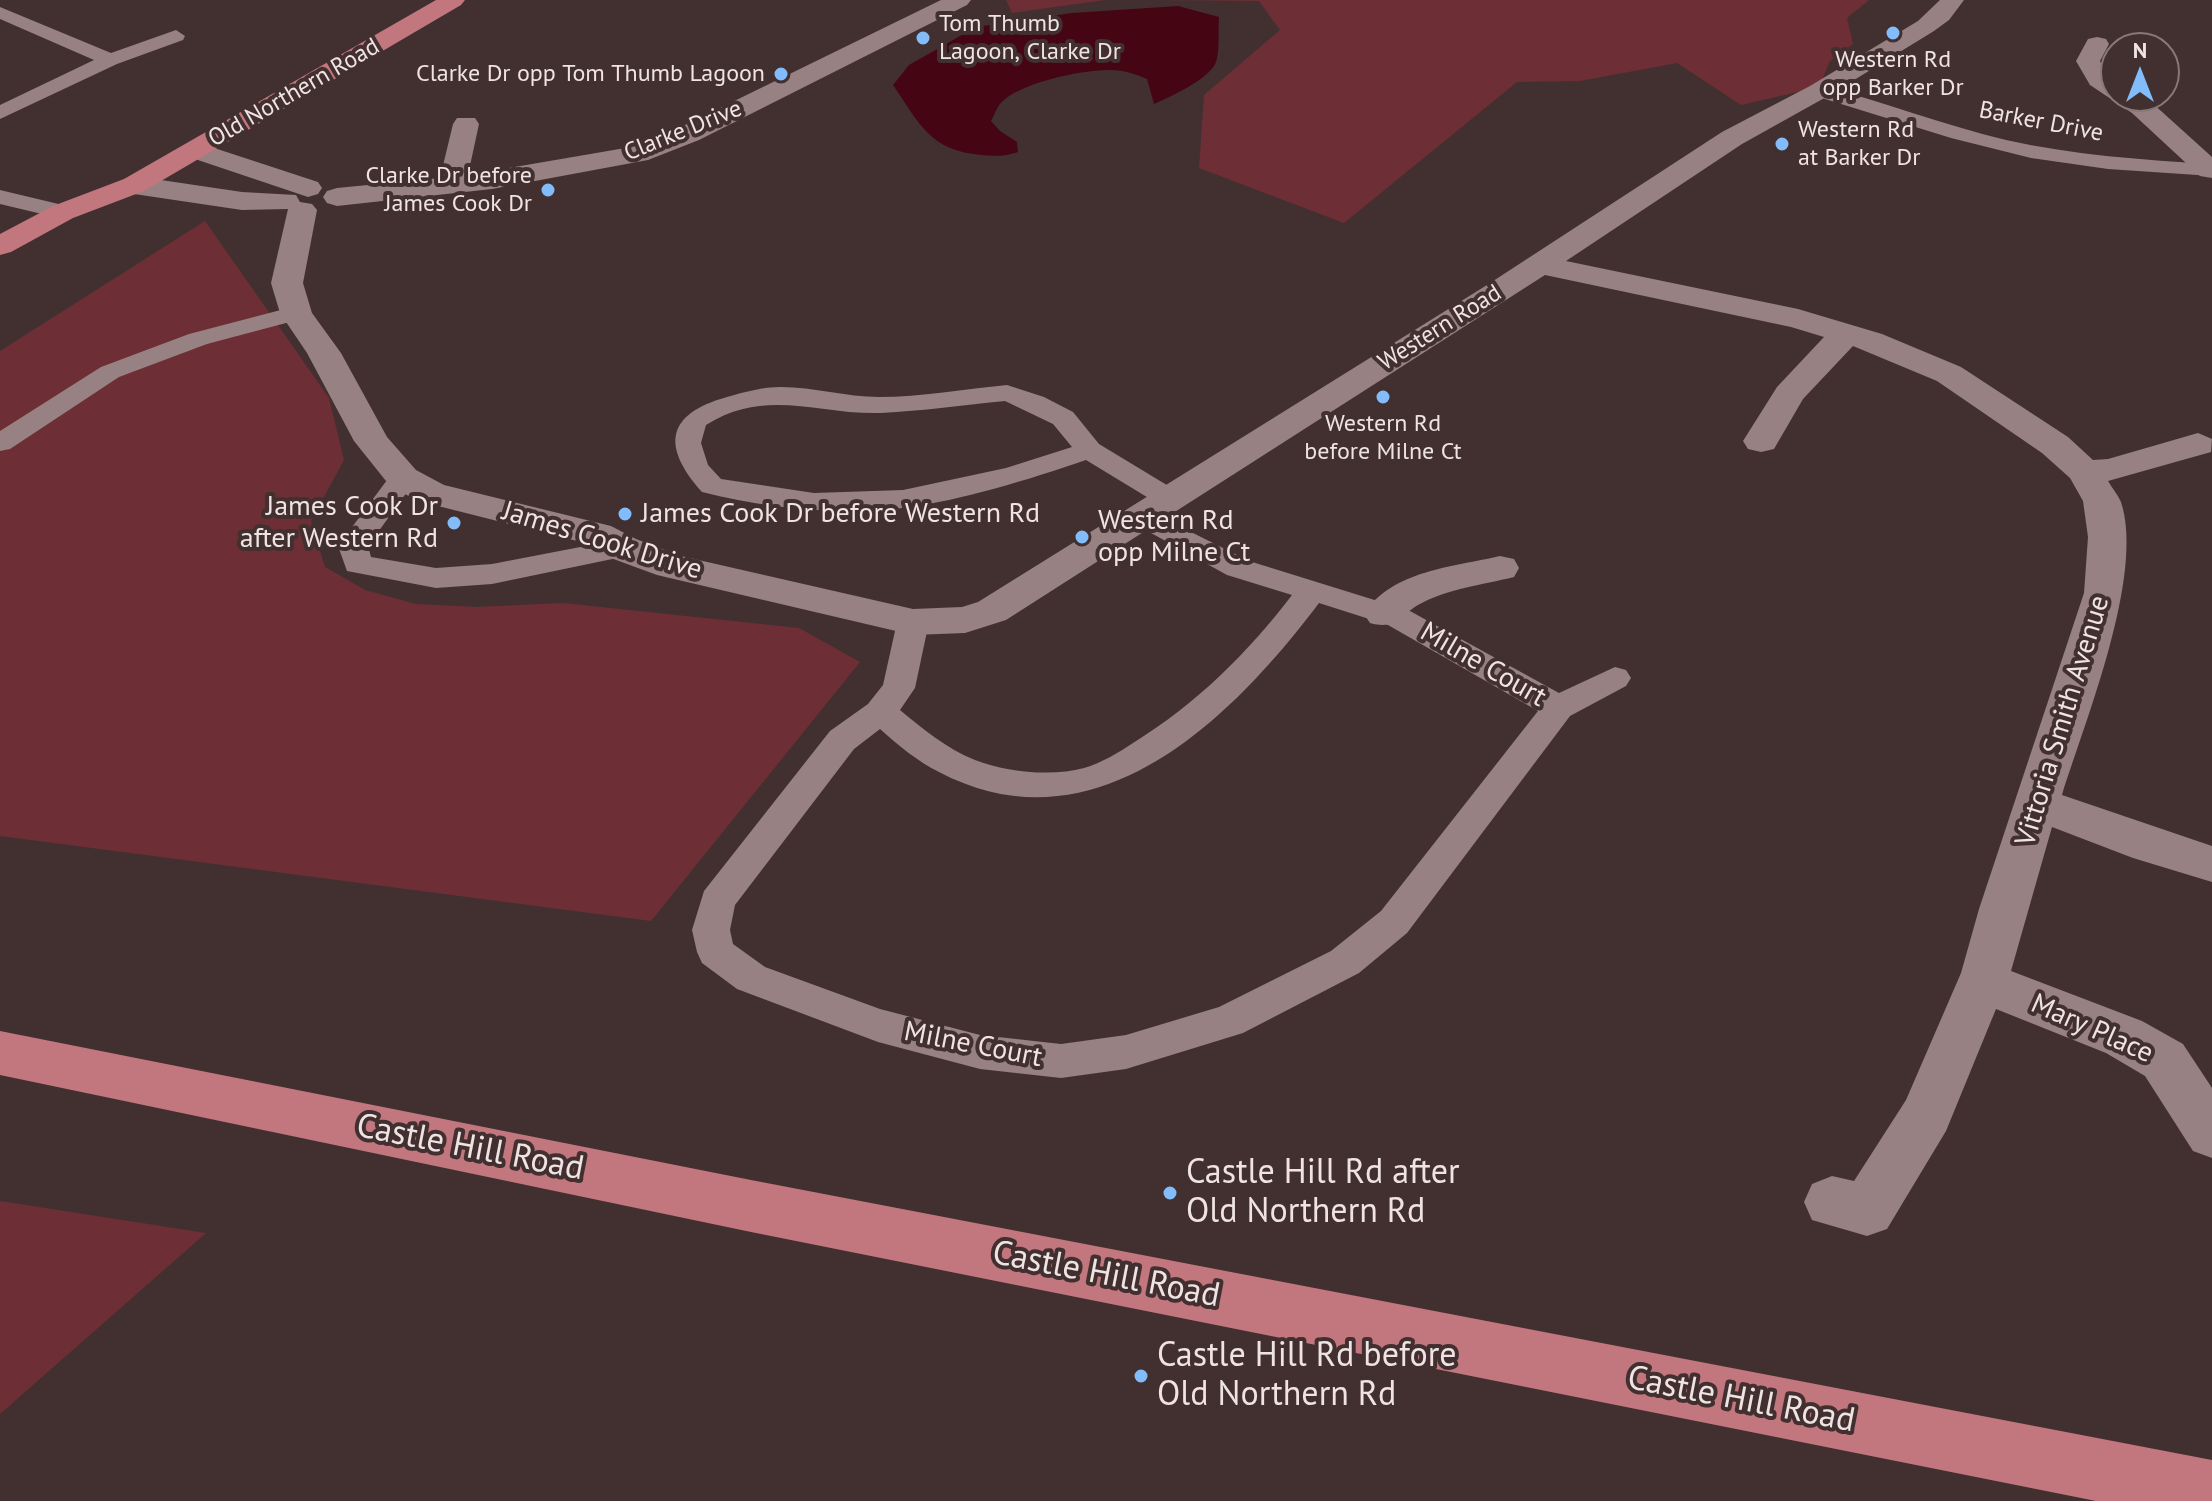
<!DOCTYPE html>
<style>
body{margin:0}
#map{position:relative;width:2212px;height:1501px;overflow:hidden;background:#423030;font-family:"PT Sans",sans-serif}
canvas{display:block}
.north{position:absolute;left:2100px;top:32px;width:80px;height:80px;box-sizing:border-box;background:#423030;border:2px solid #877878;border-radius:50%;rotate:0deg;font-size:22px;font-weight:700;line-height:32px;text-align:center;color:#efe3e3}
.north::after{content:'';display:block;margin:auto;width:28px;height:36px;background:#82bcfa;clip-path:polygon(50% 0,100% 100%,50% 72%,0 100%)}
</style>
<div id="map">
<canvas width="2212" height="1501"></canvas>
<div class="north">N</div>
</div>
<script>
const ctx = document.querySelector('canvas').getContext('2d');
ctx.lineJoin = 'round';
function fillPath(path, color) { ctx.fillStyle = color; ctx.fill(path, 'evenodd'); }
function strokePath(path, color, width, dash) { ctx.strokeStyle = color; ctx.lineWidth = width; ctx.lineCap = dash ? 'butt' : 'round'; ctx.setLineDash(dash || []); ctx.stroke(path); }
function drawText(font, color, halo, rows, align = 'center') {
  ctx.font = font + ' "PT Sans",sans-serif'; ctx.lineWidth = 8; ctx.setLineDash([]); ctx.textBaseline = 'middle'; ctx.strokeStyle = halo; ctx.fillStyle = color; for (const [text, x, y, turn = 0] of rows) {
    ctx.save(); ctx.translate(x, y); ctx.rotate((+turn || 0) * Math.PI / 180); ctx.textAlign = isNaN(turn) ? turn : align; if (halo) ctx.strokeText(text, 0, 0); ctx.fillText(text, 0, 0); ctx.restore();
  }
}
fillPath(new Path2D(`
 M 1006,0 L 1105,0 L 1012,13 Z
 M 1164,0 L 1869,0 L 1847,18 L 1853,44 L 1830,61 L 1819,87 L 1741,105 L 1677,63 L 1580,81 L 1517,82 L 1344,223 L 1199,168 L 1204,95 L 1280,30 L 1259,1 Z
 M 205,221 L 329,398 L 344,460 L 311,521 L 325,567 L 365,590 L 416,604 L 476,607 L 563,603 L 799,628 L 860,662 L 651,921 L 0,836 L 0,351 Z
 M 0,1201 L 206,1233 L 0,1414 Z`), '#6d2f35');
fillPath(new Path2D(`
 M 1178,6 L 1219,17 C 1218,31 1220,49 1216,62 C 1211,78 1170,97 1154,104 L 1147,79 C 1135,74 1124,70 1111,70 C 1084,69 1017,83 1000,104 C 996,109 994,116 991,121 L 1000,131 L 1017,142 L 1018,152 C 1004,157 995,156 981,155 C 929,150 920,124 893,85 L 909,65 L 976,27 L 1072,13 Z`), '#450513');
fillPath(new Path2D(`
 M 0,7 L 111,53 L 176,30 L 185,36 L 183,40 L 117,64 L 0,119 L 0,105 L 94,60 L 0,19 Z
 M 1819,85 C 1882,101 1943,125 2006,140 C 2074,155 2143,160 2212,164 L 2212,176 L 2108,169 L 2031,158 L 1951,138 L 1812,95 L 1809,91 Z
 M 0,190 L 71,207 L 74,212 L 63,219 L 0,204 Z
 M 296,306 L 305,308 L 308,313 L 305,318 L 207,344 L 119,377 L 10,449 L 0,451 L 0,431 L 101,367 L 189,334 Z
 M 1007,385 L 1044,397 L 1073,412 L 1099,444 L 1180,493 L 1184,499 L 1180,505 L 1170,508 L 1160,505 L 1086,460 C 1027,480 964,500 903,508 C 837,516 766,508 702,492 C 661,446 666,414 727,397 C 744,392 763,387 781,387 C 814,387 846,397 879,397 C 921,397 965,389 1007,385 ZM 1005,401 L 1053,424 L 1072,447 L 1006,468 L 903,490 L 814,493 L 721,479 L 708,465 L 701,443 L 706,425 C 766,387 818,415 881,413 C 922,411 964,405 1005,401 Z
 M 403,470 L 413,472 L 417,478 L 368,546 L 371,557 L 436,568 L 492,564 L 622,539 L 632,541 L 637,548 L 632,555 L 622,557 L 492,584 L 436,588 L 347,571 L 338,546 L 393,472 Z
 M 1143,508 L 1249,561 L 1410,611 L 1559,693 L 1615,667 L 1626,670 L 1631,678 L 1626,686 L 1570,716 L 1407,933 L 1359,973 L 1243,1033 L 1126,1069 L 1061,1078 L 980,1069 L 878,1042 L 737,989 L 702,963 L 697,952 L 692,930 L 704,891 L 830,731 L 868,704 L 883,685 L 897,622 L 902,615 L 913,612 L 924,615 L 929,622 L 915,688 L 900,710 C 923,729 947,749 975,760 C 1006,772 1052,777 1084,768 C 1101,763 1118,753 1133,743 C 1196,704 1247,654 1292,595 L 1227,575 L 1133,523 L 1128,517 L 1133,511 ZM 1319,603 L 1388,625 L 1538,711 L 1381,911 L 1331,951 L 1219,1007 L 1126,1035 L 1061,1044 L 980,1035 L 880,1009 L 765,967 L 733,944 L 730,930 L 735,905 L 854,749 L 880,729 C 898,745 917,761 939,772 C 1095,854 1231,720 1319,603 Z`), '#978182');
fillPath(new Path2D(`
 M 941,0 L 971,0 L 967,5 L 699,140 L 648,160 L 492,189 L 337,206 L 327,203 L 323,197 L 327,191 L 337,188 L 440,178 L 453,124 L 457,118 L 475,118 L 479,124 L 468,175 L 631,147 L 679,128 Z
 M 1940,0 L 1964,0 L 1949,20 L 1934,31 L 1828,96 L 1742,144 L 1566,261 L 1798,309 L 1882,334 L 1961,367 L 2068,437 L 2093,460 L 2108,459 L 2198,433 L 2212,439 L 2211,452 L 2108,481 C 2112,488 2118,495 2121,502 C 2145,575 2085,721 2062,795 L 2212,846 L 2212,882 L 2133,858 L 2052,827 L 2011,971 L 2142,1021 L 2183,1044 L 2212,1088 L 2212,1158 L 2193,1151 L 2145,1076 L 2106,1053 L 1996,1009 L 1946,1131 L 1887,1229 L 1867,1236 L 1812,1220 L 1804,1202 L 1812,1184 L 1832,1176 L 1854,1181 L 1906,1100 L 1961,973 L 1979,909 L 2084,593 L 2088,537 L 2083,501 L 2070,478 L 2042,453 L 1937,381 L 1853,346 L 1803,399 L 1774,449 L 1761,452 L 1748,449 L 1743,441 L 1777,387 L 1824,337 L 1791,327 L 1545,275 L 1006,620 L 965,633 L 913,635 L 657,575 L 608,557 L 585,543 L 418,501 L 390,486 L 354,441 L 307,353 L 280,313 L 271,283 L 288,209 L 242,210 L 134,194 L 124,191 L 120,185 L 124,179 L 134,176 L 242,192 L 296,195 L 300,202 L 312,204 L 317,210 L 303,283 L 312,313 L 341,353 L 387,437 L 416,470 L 444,485 L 611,526 L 636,539 L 681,556 L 913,609 L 962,607 L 978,602 L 1487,285 L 1722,132 L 1810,86 L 1918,21 Z
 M 2097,37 L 2106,39 L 2109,44 L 2100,61 L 2104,70 L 2116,81 L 2116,96 L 2141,96 L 2150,101 L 2212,157 L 2212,178 L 2200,176 L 2132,113 L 2090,85 L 2076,61 L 2088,39 Z
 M 196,142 L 318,182 L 322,188 L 318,194 L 308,197 L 186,156 L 182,150 L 186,144 Z
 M 1500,556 L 1514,559 L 1519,568 L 1514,577 C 1482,585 1446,589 1418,605 C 1398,617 1395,630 1370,623 L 1364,614 C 1392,570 1454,567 1500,556 Z`), '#978182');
fillPath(new Path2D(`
 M 436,0 L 465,0 L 461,5 L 144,191 L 73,218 L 11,252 L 0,255 L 0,234 L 53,206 L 124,179 Z
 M 0,1031 L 751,1180 L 2212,1460 L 2212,1501 L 2096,1501 L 751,1232 L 0,1075 Z`), '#c2767d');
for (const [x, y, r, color] of [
 [1893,33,8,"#82bcfa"],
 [923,38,8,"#82bcfa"],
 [781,74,8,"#82bcfa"],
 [1782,144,8,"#82bcfa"],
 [548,190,8,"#82bcfa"],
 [1383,397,8,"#82bcfa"],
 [625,514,8,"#82bcfa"],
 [454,523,8,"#82bcfa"],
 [1082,537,8,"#82bcfa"],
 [1170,1193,8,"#82bcfa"],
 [1141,1376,8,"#82bcfa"]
]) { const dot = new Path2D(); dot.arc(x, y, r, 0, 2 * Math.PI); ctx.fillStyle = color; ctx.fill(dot); strokePath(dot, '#423030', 3); }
drawText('24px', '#efe3e3', '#423030', [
 ["Tom Thumb",939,24],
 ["Lagoon, Clarke Dr",939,52],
 ["Western Rd",1893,60,"center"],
 ["opp Barker Dr",1893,88,"center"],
 ["Clarke Dr opp Tom Thumb Lagoon",765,74,"right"],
 ["Western Rd",1798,130],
 ["at Barker Dr",1798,158],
 ["Clarke Dr before",532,176,"right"],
 ["James Cook Dr",532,204,"right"],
 ["Western Rd",1383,424,"center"],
 ["before Milne Ct",1383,452,"center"]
], 'left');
drawText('24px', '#efe3e3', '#423030', [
 ["Old Northern Road",294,93,-30],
 ["Barker Drive",2041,122,11],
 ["Clarke Drive",683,131,-22],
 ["Western Road",1440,328,-32]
]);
drawText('28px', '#efe3e3', '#423030', [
 ["James Cook Dr",438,507,"right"],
 ["after Western Rd",438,539,"right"],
 ["James Cook Dr before Western Rd",641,514],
 ["Western Rd",1098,521],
 ["opp Milne Ct",1098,553]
], 'left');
drawText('28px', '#efe3e3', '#423030', [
 ["James Cook Drive",602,541,17],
 ["Milne Court",1483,665,30],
 ["Vittoria Smith Avenue",2063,721,-73],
 ["Mary Place",2092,1029,24],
 ["Milne Court",973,1045,11]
]);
drawText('34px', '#efe3e3', '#423030', [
 ["Castle Hill Road",470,1148,11],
 ["Castle Hill Road",1106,1275,11],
 ["Castle Hill Road",1741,1400,11]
]);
drawText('34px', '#efe3e3', '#423030', [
 ["Castle Hill Rd after",1186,1173],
 ["Old Northern Rd",1186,1212],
 ["Castle Hill Rd before",1157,1356],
 ["Old Northern Rd",1157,1395]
], 'left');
</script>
